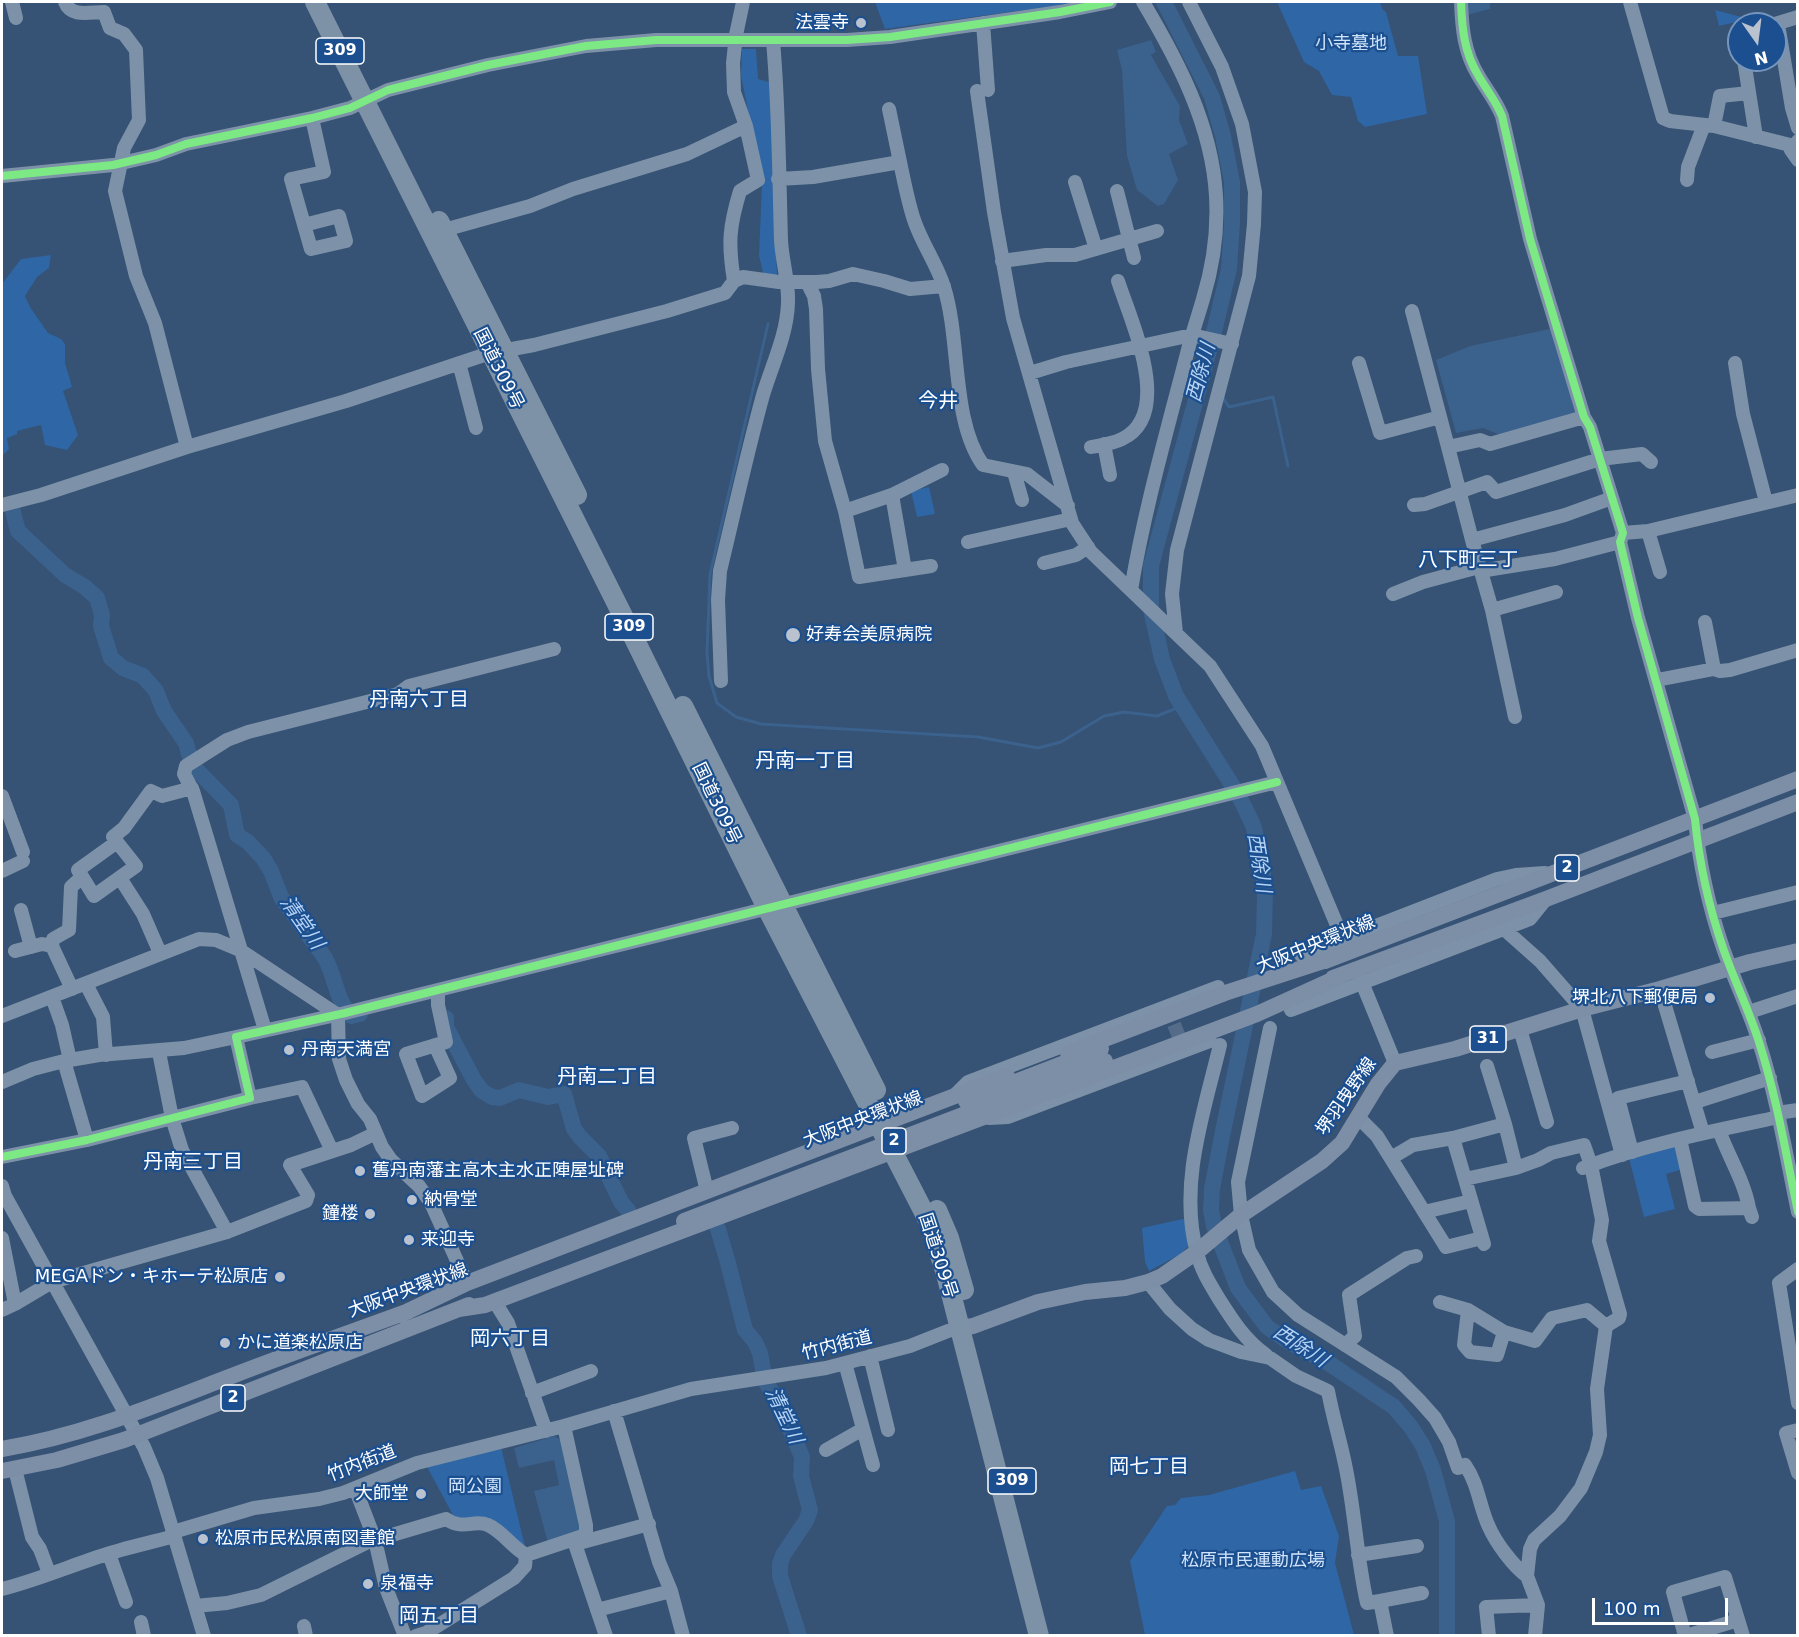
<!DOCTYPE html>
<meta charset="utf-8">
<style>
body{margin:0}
#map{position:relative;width:1799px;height:1637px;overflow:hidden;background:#365274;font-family:"DejaVu Sans",sans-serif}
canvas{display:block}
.frame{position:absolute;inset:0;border:3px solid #fff;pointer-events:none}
.north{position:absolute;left:1727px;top:12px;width:60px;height:60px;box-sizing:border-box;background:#1b4f8f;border:2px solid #7695bc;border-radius:50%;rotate:166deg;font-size:16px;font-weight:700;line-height:24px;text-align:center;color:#fff}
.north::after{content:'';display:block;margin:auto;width:21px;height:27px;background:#b9c2ce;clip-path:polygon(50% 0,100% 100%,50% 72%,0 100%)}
.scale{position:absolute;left:1592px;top:1598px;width:136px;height:27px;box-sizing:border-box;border:3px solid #fff;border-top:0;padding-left:8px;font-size:18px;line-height:21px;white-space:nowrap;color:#fff;-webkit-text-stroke:4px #1b4f8f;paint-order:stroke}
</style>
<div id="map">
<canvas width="1799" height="1637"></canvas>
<div class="frame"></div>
<div class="north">N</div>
<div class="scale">100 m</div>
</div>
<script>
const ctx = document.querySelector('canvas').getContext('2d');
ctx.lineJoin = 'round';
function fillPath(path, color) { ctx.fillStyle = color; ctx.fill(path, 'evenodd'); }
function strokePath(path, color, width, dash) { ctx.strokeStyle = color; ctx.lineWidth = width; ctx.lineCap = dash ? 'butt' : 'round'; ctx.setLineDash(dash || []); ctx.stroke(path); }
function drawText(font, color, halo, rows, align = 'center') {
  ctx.font = font + ' "DejaVu Sans","Noto Sans JP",sans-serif'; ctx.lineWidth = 4.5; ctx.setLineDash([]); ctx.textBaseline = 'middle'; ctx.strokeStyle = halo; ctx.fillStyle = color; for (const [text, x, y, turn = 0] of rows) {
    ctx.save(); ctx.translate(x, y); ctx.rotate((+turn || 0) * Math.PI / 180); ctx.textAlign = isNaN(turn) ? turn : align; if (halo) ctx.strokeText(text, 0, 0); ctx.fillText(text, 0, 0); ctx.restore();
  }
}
fillPath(new Path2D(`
 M 875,2 L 1083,2 L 885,29 Z
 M 1277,2 L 1383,2 L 1380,3 L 1383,10 L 1386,12 L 1398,56 L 1418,56 L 1427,114 L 1365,127 L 1358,121 L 1351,97 L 1332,95 L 1319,71 L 1304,62 Z
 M 1715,10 L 1749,19 L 1719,26 Z
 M 742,49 L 756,49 L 758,79 L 772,83 L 773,181 L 777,274 L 773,277 L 764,276 L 759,256 L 762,183 L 741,75 Z
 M 51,255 L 49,268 L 37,277 L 25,296 L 30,307 L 48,333 L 61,339 L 65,344 L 65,363 L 72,387 L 63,391 L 78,435 L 67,450 L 45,445 L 41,425 L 17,431 L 17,434 L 7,438 L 9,449 L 2,456 L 2,284 L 21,259 Z
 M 929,487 L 935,514 L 917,517 L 911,491 Z
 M 1677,1145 L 1683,1169 L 1666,1174 L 1675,1209 L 1644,1217 L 1629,1158 Z
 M 1187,1218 L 1187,1241 L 1189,1246 L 1179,1255 L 1149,1271 L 1145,1262 L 1142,1228 Z
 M 501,1447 L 526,1551 L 503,1531 L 466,1522 L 453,1515 L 426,1465 Z
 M 1295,1471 L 1301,1490 L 1321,1486 L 1339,1536 L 1335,1563 L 1354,1635 L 1145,1635 L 1130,1561 L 1167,1506 L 1175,1505 L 1181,1498 L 1209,1495 Z`), '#2f66a5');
fillPath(new Path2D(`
 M 1467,2 L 1490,2 L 1490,9 L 1467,15 Z
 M 1151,40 L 1156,52 L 1151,55 L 1180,106 L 1179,120 L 1188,144 L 1169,154 L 1178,180 L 1164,204 L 1158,206 L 1137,190 L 1127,156 L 1122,70 L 1117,50 Z
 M 1554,328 L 1578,410 L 1575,415 L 1500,435 L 1483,428 L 1456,433 L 1436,360 L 1470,346 Z
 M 554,1436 L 561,1440 L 583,1524 L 580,1531 L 548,1543 L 534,1491 L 559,1485 L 554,1460 L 519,1468 L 514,1448 Z`), '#3b618d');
strokePath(new Path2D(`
 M 768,324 L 710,574 L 707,653 L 709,676 L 717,703 L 736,717 L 761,724 L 978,737 L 1038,748 L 1061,742 L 1104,716 L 1124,712 L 1157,716 L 1182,706
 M 1223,398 L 1229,407 L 1273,397 L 1288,466`), '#3b618d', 3);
strokePath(new Path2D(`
 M 1164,2 L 1212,97 L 1223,136 L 1232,182 L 1232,224 L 1229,269 L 1213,336 L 1151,566 L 1151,610 L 1162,659 L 1176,696 L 1239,796 L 1253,825 L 1261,854 L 1265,893 L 1264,934 L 1222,1136 L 1212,1189 L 1211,1210 L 1214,1226 L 1238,1288 L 1267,1327 L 1289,1342 L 1330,1364 L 1394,1407 L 1411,1427 L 1423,1446 L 1433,1470 L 1447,1521 L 1447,1636
 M 12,508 L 18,531 L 65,575 L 85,587 L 97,598 L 102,615 L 101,626 L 111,658 L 123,668 L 143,676 L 156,691 L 164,711 L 186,743 L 192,765 L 231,805 L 237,835 L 248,842 L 263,858 L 271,871 L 281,897 L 325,958 C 336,978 335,998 351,1016 L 360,1014
 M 446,1018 L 446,1027 L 474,1080 L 482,1091 L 492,1097 L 500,1098 L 519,1090 L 548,1097 L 564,1094 L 574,1129 L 580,1137 L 599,1156 L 621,1202 L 628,1210
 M 718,1229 L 728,1263 L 745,1330 L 755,1342 L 760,1353 L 765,1381 L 779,1403 L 802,1457 L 801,1476 L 810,1510 L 806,1521 L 783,1555 L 780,1564 L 780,1576 L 799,1636`), '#3b618d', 16);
strokePath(new Path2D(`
 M 1166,1005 L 1185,1051`), '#546c89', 14, [14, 7]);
strokePath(new Path2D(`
 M 12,2 L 16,18
 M 65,2 C 71,18 90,12 104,12 L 110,28 L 124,34 L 136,50 L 139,120 L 124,148 L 115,191 L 136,276 L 155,323 L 187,447
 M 1461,2 C 1462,28 1464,52 1478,75 C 1486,89 1496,101 1502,116 L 1530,239 L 1584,417 L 1590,427 L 1623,533 L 1620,542 L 1638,618 L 1695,819 C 1699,862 1709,907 1723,948 C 1734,980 1749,1010 1759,1042 C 1777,1098 1786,1155 1798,1212
 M 1630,2 L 1663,118 L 1670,121 L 1714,126 L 1798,147
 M 983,23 L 988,90
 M 1775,24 L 1798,17
 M 1778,24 L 1792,108 L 1798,128
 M 1744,60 L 1756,137
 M 977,91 L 994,212 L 1013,318 L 1072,523 L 1091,552 L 1210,666 L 1262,746 L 1344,942
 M 889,109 L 900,162
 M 1714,126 L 1720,96 L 1749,93
 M 1798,141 L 1791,150 L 1798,160
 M 2,176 L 113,165 L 156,155 L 186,144 L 312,118 L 350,108 L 388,90 L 488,65 L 586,46 L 656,40 L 847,40 L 890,37 L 1060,12 L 1110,2
 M 778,179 L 813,177 L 900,162 C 904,181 908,202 914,220 C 922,244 937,264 944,287 C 961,341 951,420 983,465 L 1027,474 L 1068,506
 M 1687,180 L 1688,167 L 1704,125
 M 1075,182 L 1096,249
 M 1117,191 L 1134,258
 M 304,225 L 339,216 L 346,241 L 311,249 L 291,179 L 324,172 L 312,118
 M 444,230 L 530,206 L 573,189 L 687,154 L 746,126
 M 1002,261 L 1046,255 L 1075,255 L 1157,231
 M 734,281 C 728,244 729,227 740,191 L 758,180 L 746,126 L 734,92 L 733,63 L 736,35 L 743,2
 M 807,282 L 814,296 L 816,309 L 818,369 L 825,441 L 845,511 L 859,577 L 931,566
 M 1412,311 L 1448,447
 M 459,363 L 476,428
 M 1359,363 L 1380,433 L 1440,417
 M 1735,363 L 1743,414 L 1766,502
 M 1030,373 L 1066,362 L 1192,335 L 1232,344
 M 1104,444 L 1110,475
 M 1091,447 C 1101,445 1112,444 1122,439 C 1175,414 1130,319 1118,281
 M 1014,472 L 1022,500
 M 892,495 L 905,570
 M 2,505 L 41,495 L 187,447 L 346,401 L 490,353 L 534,345 L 667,311 L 725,293 L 734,281 L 743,277 L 779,282 L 817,282 L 829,281 L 853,274 L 884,281 L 910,289 L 944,286
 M 1414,505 L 1425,504 L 1487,482 L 1496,492 L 1600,459 L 1642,454 L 1651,462
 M 845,511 L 892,495 L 942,470
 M 1648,531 L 1660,572
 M 1623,533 L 1648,531 L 1798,495
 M 1472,540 L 1565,515 L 1612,498
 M 968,542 L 1071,519
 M 1044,563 L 1076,555 L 1088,547
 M 1480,571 L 1555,559 L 1620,542
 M 1131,590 C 1145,506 1169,424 1190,342 C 1194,328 1199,313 1203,299 C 1213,266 1218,230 1216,196 C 1212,125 1178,61 1143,2
 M 1393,594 L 1423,582 L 1479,567
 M 1492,610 L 1556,592
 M 1176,633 L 1172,594 L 1177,550 L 1249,276 L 1254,224 L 1255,192 L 1242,124 L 1222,67 L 1189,2
 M 1714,669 L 1720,671 L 1730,670 L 1798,650
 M 1657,680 L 1714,669 L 1705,622
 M 721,681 L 718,600 L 720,571 C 734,513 747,453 763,395 C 772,365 787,335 788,303 C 789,282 782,261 781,240 C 779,174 779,107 773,41
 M 1515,717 L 1492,610 L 1472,540 L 1448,447 L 1480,440 L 1490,444 L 1584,417
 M 2,796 L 23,852
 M 117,842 L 78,870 L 94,896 L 136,866 L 113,837 L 124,828 L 151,791 L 162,796 L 192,788
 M 2,871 L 23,861
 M 120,878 L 143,914 L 160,953
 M 21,910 L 31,947
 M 1713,913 L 1798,892
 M 1504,929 L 1540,961 L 1582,1009 L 1622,1155
 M 15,951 L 42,944 L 52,946
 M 1301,955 L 1497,879 L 1516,875 L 1545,873
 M 1361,980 L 1395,1063
 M 86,984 L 103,1017 L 106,1055
 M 72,989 L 52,946 L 53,939 L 69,930 L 71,887 L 82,877
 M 1660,989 L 1703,1133
 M 52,997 L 62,1025 L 70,1060
 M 1291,1010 L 1530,919 L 1546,899
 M 1749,1012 L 1798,996
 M 338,1015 L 339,1059 L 346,1080 L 358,1104 L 370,1119 L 382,1147 L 391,1160 L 419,1186 L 431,1203 L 467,1283
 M 2,1016 L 199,939 L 216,940 L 240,950 L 338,1015
 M 1270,1028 L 1238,1182 L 1241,1215 L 1249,1250 L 1273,1292 L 1298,1315 L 1396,1377 L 1419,1400 L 1435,1418 L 1449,1442 L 1458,1468 L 1465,1465 C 1479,1485 1479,1506 1489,1527 C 1496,1543 1514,1567 1527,1576
 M 1520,1029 L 1547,1122
 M 265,1030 L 193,791 L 184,774 L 186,766 L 227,740 L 248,732 L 398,694 L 409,686 L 554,649
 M 435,1045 L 450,1078 L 422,1096 L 406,1054 L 446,1042 L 438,1005 L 438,990
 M 1220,1045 C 1204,1112 1178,1185 1197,1253 C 1201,1270 1210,1284 1219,1299 C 1233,1321 1245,1340 1266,1355
 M 159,1052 L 172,1118 L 182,1150 L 227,1232
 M 1712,1052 L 1759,1040
 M 64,1061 L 87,1140
 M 2,1082 L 33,1069 L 64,1061 L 99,1055 L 184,1048 L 236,1037
 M 955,1095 L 968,1082 L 1218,987
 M 250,1098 L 302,1087 L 332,1151
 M 1695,1102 L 1770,1078
 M 1358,1117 L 1377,1136 L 1446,1247 L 1482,1238
 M 989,1118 L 1008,1117 L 1210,1041
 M 1719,1130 C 1728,1156 1744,1180 1749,1208
 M 1453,1138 L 1484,1244
 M 1680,1139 L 1695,1206 L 1699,1209 L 1749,1208 L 1752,1217
 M 1632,1152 L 1618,1098 L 1688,1081
 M 2,1157 L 87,1140 L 250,1098 L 236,1037 L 345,1013 L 1277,782
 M 1391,1158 L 1413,1145 L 1453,1138 L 1505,1124
 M 1516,1168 L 1538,1160 L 1551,1153 L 1584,1145 L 1591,1165 L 1602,1220 L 1599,1241 L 1620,1314 L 1619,1318 L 1606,1326 L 1597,1389 L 1600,1435 L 1596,1452 L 1581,1488 L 1560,1516 L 1534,1540 L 1530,1549 L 1527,1576 L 1538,1605 L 1535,1636
 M 1583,1168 C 1646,1144 1713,1131 1779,1117 L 1784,1112 L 1798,1110
 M 1465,1179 L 1516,1168 L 1505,1124 L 1487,1066
 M 2,1186 L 5,1196 L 144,1447 L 157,1478 L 204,1636
 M 707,1191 L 694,1138 L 732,1128
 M 1424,1212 L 1471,1201
 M 2,1238 L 15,1304 L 2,1310
 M 1798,1269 L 1779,1283 L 1798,1403
 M 1148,1282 L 1170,1309 L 1192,1329 L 1209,1340 L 1241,1352 L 1270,1358 L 1296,1376 L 1328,1391 C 1333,1418 1341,1443 1346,1469 C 1355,1513 1357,1559 1367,1603 L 1380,1601 L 1387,1636
 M 495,1302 L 508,1323 L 546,1431
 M 1440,1302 L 1468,1310 L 1504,1332 L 1535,1341 L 1552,1318 L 1587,1310 L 1606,1326
 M 15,1304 L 52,1282 L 227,1232 L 306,1201 L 308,1195 L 290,1165 L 351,1145 L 376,1133
 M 1468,1310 L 1464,1345 L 1470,1352 L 1497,1355 L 1504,1332
 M 1345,1345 L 1355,1336 L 1349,1295 L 1407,1258 L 1416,1256
 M 870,1356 L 888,1430
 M 845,1363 L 873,1465
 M 532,1393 L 591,1371
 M 614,1411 L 659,1562 L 671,1591 L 683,1636
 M 1798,1430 L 1786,1433 L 1798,1473
 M 826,1450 L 863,1429
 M 15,1469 L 32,1537 L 40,1549 L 49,1573
 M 355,1488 L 375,1540 L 386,1588 L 405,1636
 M 173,1532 L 254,1508 L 319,1499 L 343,1493 L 417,1463 L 564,1426 L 691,1389 L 826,1368 L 910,1346 L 948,1331 L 960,1328
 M 375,1540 L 446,1519 C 464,1531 473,1519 488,1525 C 502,1531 512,1547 526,1555 L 586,1535 L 586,1525 L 564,1426
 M 579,1543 L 649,1524
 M 575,1544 L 606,1636
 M 109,1554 L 126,1602
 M 1358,1555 L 1417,1546
 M 2,1589 C 38,1580 72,1565 107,1554 C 129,1547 152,1542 175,1536
 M 1380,1601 L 1422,1593
 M 195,1606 L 227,1603 L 261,1595 L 374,1539
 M 597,1610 L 671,1591
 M 141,1622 L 144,1636
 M 304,1626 L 306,1636
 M 416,1636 L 426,1633 L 514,1578 L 525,1566 L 526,1555
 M 1489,1636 L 1486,1607 L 1538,1605
 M 1685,1636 L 1673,1592 L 1725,1577 L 1743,1636
 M 1686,1636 L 1738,1620`), '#7d92a8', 14);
strokePath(new Path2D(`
 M 1325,961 L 1798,779
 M 1333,978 L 1546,899 L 1798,802
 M 1068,1053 L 1225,993 L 1336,957
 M 459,1309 L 485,1305 L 1257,1014 L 1343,975
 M 400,1315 L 467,1283 L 1007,1076
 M 960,1328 L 973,1326 L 1038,1302 L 1085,1292 L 1125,1288 L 1148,1282 L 1162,1276 L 1198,1251 L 1241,1215 L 1322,1161 L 1342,1143 L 1378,1084 L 1395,1063 L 1455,1049 L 1582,1009 L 1660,989 L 1750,962 L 1798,951
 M 2,1449 C 86,1435 158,1404 237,1374 C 294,1352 352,1332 409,1311
 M 2,1471 L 57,1460 L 124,1440 L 469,1305`), '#7d8ea7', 16);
strokePath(new Path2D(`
 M 315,2 L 628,626 L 767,908 L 930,1224 L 946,1274 L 1039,1636
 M 439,221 L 577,495
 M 683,706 L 876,1090
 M 937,1210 L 949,1238 L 964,1290`), '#7e92a7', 20);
strokePath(new Path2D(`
 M 966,1101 L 1101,1049
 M 684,1221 L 1105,1061`), '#7d8ea7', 16);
strokePath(new Path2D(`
 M 1461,2 C 1462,28 1464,52 1478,75 C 1486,89 1496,101 1502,116 L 1530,239 L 1584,417 L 1590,427 L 1623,533 L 1620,542 L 1638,618 L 1695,819 C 1699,862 1709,907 1723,948 C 1734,980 1749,1010 1759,1042 C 1777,1098 1786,1155 1798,1212
 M 2,176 L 113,165 L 156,155 L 186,144 L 312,118 L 350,108 L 388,90 L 488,65 L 586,46 L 656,40 L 847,40 L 890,37 L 1060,12 L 1110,2
 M 2,1157 L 87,1140 L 250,1098 L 236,1037 L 345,1013 L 1277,782`), '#7ce984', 8);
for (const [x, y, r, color] of [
 [861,23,6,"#b9c2ce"],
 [793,635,8,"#b9c2ce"],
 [1710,998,6,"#b9c2ce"],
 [289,1050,6,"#b9c2ce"],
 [360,1171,6,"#b9c2ce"],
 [412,1200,6,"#b9c2ce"],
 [370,1214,6,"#b9c2ce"],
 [409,1240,6,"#b9c2ce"],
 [280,1277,6,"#b9c2ce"],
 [225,1343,6,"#b9c2ce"],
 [421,1494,6,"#b9c2ce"],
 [203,1539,6,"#b9c2ce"],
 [368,1584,6,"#b9c2ce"]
]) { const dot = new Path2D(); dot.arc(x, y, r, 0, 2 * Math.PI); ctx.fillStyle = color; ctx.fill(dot); strokePath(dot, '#1b4f8f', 2); }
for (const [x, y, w] of [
 [340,51,48],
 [629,627,48],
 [1567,868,24],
 [1488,1039,36],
 [894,1141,24],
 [233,1398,24],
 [1012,1481,48]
]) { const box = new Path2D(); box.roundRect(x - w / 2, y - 13, w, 26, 4.5); ctx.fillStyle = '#1b4f8f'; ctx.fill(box); strokePath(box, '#fff', 1.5); }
drawText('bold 16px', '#fff', null, [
 ["309",340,51],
 ["309",629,627],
 ["2",1567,868],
 ["31",1488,1039],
 ["2",894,1141],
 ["2",233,1398],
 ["309",1012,1481]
]);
drawText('18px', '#fff', '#1b4f8f', [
 ["法雲寺",849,23,"right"],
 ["好寿会美原病院",806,635],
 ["堺北八下郵便局",1698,998,"right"],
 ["丹南天満宮",301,1050],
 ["舊丹南藩主高木主水正陣屋址碑",372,1171],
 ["納骨堂",424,1200],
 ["鐘楼",358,1214,"right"],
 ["来迎寺",421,1240],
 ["MEGAドン・キホーテ松原店",268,1277,"right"],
 ["かに道楽松原店",237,1343],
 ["大師堂",409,1494,"right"],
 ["松原市民松原南図書館",215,1539],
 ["泉福寺",380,1584]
], 'left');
drawText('18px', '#cfe3fa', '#1b4f8f', [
 ["小寺墓地",1351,44],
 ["岡公園",475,1487],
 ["松原市民運動広場",1253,1561]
]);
drawText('18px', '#fff', '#1b4f8f', [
 ["国道309号",498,369,63],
 ["国道309号",716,804,64],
 ["大阪中央環状線",1316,945,-22],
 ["堺羽曳野線",1347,1097,-55],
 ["大阪中央環状線",863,1120,-21],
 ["国道309号",937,1256,72],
 ["大阪中央環状線",408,1291,-20],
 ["竹内街道",837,1346,-14],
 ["竹内街道",362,1464,-21]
]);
drawText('italic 20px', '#b5d3f5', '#1b4f8f', [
 ["西除川",1202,373,-75],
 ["西除川",1258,863,81],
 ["清堂川",301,923,55],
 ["西除川",1300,1347,33],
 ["清堂川",783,1416,64]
]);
drawText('20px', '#fff', '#1b4f8f', [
 ["今井",938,402],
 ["八下町三丁",1468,561],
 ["丹南六丁目",419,701],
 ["丹南一丁目",805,762],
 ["丹南二丁目",607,1078],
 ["丹南三丁目",193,1163],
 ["岡六丁目",510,1340],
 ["岡七丁目",1149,1468],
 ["岡五丁目",439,1617]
]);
</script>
